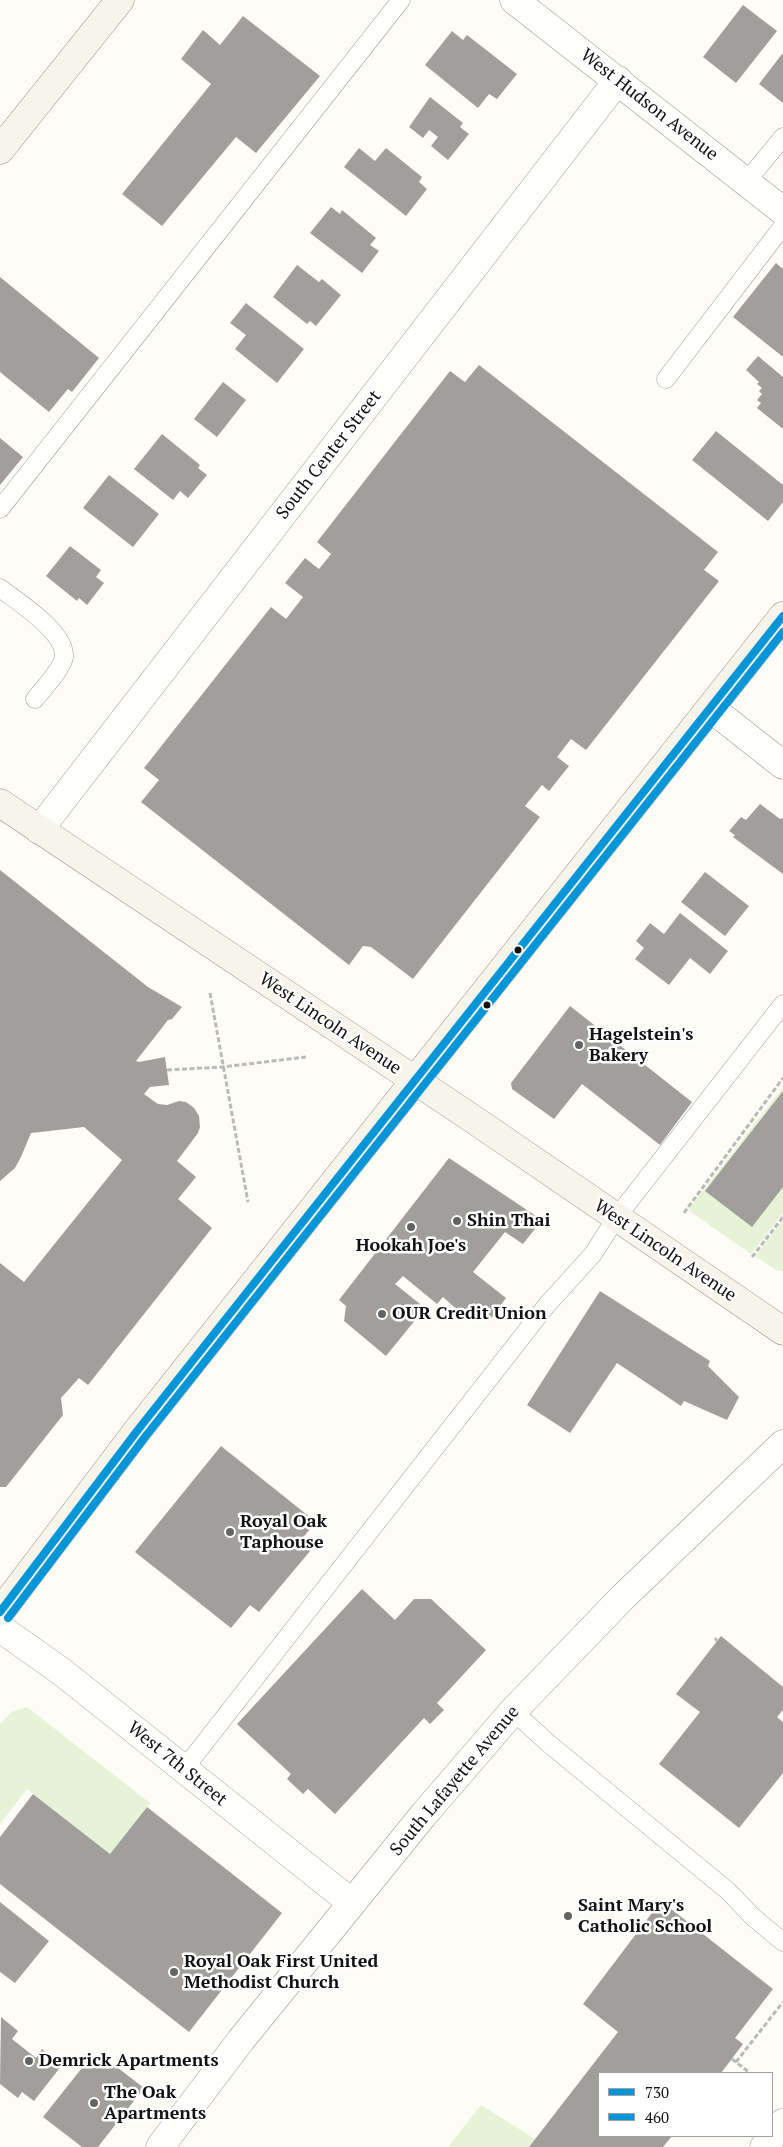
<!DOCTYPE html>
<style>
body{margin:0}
#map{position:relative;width:783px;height:2147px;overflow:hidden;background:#fdfcf7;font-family:"PT Serif",serif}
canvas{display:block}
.legend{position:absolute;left:598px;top:2072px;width:175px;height:65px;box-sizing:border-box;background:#fff;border:1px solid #a0a0a0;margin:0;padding:6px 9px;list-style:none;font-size:15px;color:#111}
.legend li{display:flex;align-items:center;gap:10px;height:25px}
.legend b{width:25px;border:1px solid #a0a0a0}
</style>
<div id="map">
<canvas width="783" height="2147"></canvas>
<ul class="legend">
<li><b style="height:6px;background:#0696d7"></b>730</li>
<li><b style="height:6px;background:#0696d7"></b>460</li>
</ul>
</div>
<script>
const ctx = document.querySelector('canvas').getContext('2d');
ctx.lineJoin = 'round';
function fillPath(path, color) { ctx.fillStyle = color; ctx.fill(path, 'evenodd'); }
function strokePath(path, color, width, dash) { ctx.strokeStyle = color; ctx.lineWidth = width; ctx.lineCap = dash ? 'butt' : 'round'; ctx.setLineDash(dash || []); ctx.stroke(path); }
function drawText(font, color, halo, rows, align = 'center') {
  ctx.font = font + ' "PT Serif",serif'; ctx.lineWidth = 5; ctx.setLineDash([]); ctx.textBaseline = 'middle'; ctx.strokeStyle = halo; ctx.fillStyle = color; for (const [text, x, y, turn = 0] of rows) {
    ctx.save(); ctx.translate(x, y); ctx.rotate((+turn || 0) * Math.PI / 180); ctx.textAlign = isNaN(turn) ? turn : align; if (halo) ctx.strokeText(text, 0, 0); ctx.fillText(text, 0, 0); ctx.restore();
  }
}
fillPath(new Path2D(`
 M 783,1087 L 783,1213 L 751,1254 L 688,1210 Z
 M 783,1220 L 783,1271 L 776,1270 L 755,1256 Z
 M 27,1707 L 150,1803 L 110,1854 L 27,1789 L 0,1824 L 0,1724 L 11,1712 Z
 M 481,2105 L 535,2139 L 529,2147 L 448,2147 Z`), '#e7f3d7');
fillPath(new Path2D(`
 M 743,5 L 777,31 L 736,83 L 703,57 Z
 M 243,16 L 320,76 L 256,153 L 236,137 L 162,226 L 122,194 L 211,84 L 181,59 L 203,30 L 220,45 Z
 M 452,31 L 463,40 L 467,35 L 517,74 L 497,99 L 489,94 L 478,108 L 425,65 Z
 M 782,54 L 783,55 L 783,103 L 759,84 Z
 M 430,97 L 463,123 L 460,127 L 469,134 L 448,160 L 431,146 L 438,137 L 429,130 L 423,138 L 409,127 Z
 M 359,148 L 375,161 L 386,148 L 422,177 L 419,182 L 427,189 L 406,216 L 344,167 Z
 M 331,207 L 340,214 L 342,210 L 376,238 L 370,245 L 379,251 L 362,273 L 310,233 Z
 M 776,263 L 783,269 L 783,357 L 733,317 Z
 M 297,265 L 319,282 L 322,279 L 341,295 L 316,326 L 310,321 L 307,324 L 273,297 Z
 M 0,277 L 99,358 L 72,392 L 68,389 L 49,412 L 0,372 Z
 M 246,303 L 304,349 L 277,383 L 235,349 L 246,335 L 230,323 Z
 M 758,356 L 783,377 L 783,429 L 757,408 L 761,403 L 757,400 L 762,394 L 759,391 L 762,388 L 757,384 L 759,382 L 746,370 Z
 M 479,365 L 718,552 L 704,570 L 719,581 L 586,750 L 571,739 L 557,757 L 569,766 L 549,791 L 542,785 L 525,806 L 540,817 L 413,979 L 371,947 L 363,946 L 349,965 L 141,802 L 159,780 L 144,768 L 271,607 L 286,619 L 303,597 L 285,583 L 305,558 L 319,569 L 331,554 L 317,542 L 450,371 L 465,382 Z
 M 223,382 L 246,400 L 217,437 L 194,419 Z
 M 716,431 L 783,485 L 783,502 L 768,521 L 692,460 Z
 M 162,434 L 200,465 L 198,468 L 207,475 L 188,498 L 180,491 L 173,500 L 134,469 Z
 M 0,438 L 23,457 L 0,485 Z
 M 109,475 L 159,514 L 133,547 L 83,508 Z
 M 70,546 L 101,570 L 96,577 L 104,583 L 87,605 L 79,598 L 77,601 L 46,576 Z
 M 760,804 L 780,819 L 783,818 L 783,874 L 733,837 L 735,835 L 729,831 L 741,817 L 746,820 Z
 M 0,870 L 148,987 L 182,1007 L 172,1019 L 168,1020 L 136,1061 L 139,1062 L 165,1057 L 169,1085 L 150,1087 L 144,1094 L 158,1104 L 167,1105 L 179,1101 L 186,1102 L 194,1108 L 199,1116 L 200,1127 L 198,1133 L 177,1161 L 196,1177 L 178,1199 L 212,1228 L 88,1385 L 79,1378 L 61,1398 L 63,1415 L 6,1487 L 0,1487 L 0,1263 L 24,1282 L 122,1160 L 84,1127 L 31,1133 L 21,1157 L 15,1168 L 0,1181 Z
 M 705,872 L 749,906 L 725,936 L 681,902 Z
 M 680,913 L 728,951 L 710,974 L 690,958 L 669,985 L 635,959 L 644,948 L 636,941 L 650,923 L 664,934 Z
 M 570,1006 L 692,1102 L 660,1145 L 582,1084 L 554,1119 L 512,1089 L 511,1083 Z
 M 783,1091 L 783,1187 L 752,1227 L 705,1191 Z
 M 449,1158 L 542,1220 L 523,1244 L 505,1232 L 473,1272 L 506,1298 L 489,1321 L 470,1305 L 462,1314 L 443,1297 L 437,1304 L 403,1276 L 395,1284 L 425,1308 L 386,1356 L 344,1321 L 346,1306 L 339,1300 Z
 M 600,1291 L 710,1361 L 708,1366 L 739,1397 L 727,1420 L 684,1401 L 681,1406 L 617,1363 L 570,1433 L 527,1405 Z
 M 221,1446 L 316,1522 L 300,1541 L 311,1550 L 259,1612 L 250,1605 L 231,1628 L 135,1552 Z
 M 362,1589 L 395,1620 L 414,1599 L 431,1599 L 486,1650 L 437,1703 L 444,1710 L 430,1724 L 424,1718 L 335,1814 L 308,1789 L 303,1794 L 287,1779 L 291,1774 L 237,1724 Z
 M 721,1636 L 783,1687 L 783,1710 L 777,1717 L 783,1722 L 783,1773 L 739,1828 L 659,1764 L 700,1712 L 676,1694 Z
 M 33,1794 L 110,1854 L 147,1807 L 282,1913 L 189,2032 L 0,1884 L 0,1837 Z
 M 661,1901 L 773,1989 L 735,2038 L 743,2044 L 721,2073 L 599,2073 L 599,2136 L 672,2136 L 663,2147 L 529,2147 L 618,2032 L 583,2004 Z
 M 0,1902 L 49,1941 L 15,1983 L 0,1972 Z
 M 1,2017 L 18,2031 L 12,2039 L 36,2058 L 42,2049 L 62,2065 L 34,2101 L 22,2092 L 18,2098 L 0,2084 Z
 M 100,2054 L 144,2088 L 98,2147 L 82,2147 L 43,2117 L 89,2059 L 93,2062 Z`), '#a19f9c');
const lane = new Path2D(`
 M 746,182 L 783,137
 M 666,379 L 783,226
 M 0,509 L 401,0
 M 0,588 C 18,602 66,632 64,657 C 62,669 43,689 35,699
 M 513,1711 L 548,1743 L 728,1891 L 753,1917 L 783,1942
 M 184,1769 L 546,1306 L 593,1254 L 616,1218 L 783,1004`);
const street = new Path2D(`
 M 514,0 L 783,211
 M 712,709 L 783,765
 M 39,830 L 618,80
 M 0,1628 L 62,1672 L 352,1903
 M 160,2147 L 241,2040 L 425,1813 L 513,1711 L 623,1597 L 783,1444
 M 764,2147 L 783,2123`);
const secondary = new Path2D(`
 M 0,150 L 120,0
 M 0,803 L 473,1119 L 783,1331
 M 0,1612 L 137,1431 L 783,616`);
strokePath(lane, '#979795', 19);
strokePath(street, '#979795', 29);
strokePath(secondary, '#8e8d8b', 29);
strokePath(new Path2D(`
 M 210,993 L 248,1202
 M 167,1070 L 222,1067 L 306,1057
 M 684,1213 L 783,1078
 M 752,1257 L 783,1217
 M 715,1638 L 717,1641
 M 732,2059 L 750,2073
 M 736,2062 L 783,2002`), '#b9b9b8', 3, [5, 2.5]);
strokePath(lane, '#fffffe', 18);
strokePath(street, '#fffffe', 28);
strokePath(secondary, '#f6f4eb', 28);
strokePath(new Path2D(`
 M 0,1612 L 137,1431 L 783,616`), '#0696d7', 8);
strokePath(new Path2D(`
 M 8,1618 L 145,1437 L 783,632`), '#0696d7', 8);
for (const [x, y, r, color] of [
 [518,950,4.5,"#111"],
 [487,1005,4.5,"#111"],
 [579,1045,5,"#646362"],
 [457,1221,5,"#646362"],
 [411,1227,5,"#646362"],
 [382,1314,5,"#646362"],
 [230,1532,5,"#646362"],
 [568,1916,5,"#646362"],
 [174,1972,5,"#646362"],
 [29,2061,5,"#646362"],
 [94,2103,5,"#646362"]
]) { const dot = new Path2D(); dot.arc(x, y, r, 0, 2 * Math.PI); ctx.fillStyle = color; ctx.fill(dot); strokePath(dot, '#fff', 2); }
drawText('18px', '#111', '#fff', [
 ["West Hudson Avenue",649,105,38],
 ["South Center Street",329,455,-52],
 ["West Lincoln Avenue",330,1024,34],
 ["West Lincoln Avenue",665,1251,34],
 ["West 7th Street",177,1764,39],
 ["South Lafayette Avenue",455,1781,-50]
]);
drawText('bold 18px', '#111', '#fff', [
 ["Hagelstein's",589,1035],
 ["Bakery",589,1056],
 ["Shin Thai",467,1221],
 ["Hookah Joe's",411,1246,"center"],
 ["OUR Credit Union",392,1314],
 ["Royal Oak",240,1522],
 ["Taphouse",240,1543],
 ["Saint Mary's",578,1906],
 ["Catholic School",578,1927],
 ["Royal Oak First United",184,1962],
 ["Methodist Church",184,1983],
 ["Demrick Apartments",39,2061],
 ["The Oak",104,2093],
 ["Apartments",104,2114]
], 'left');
</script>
